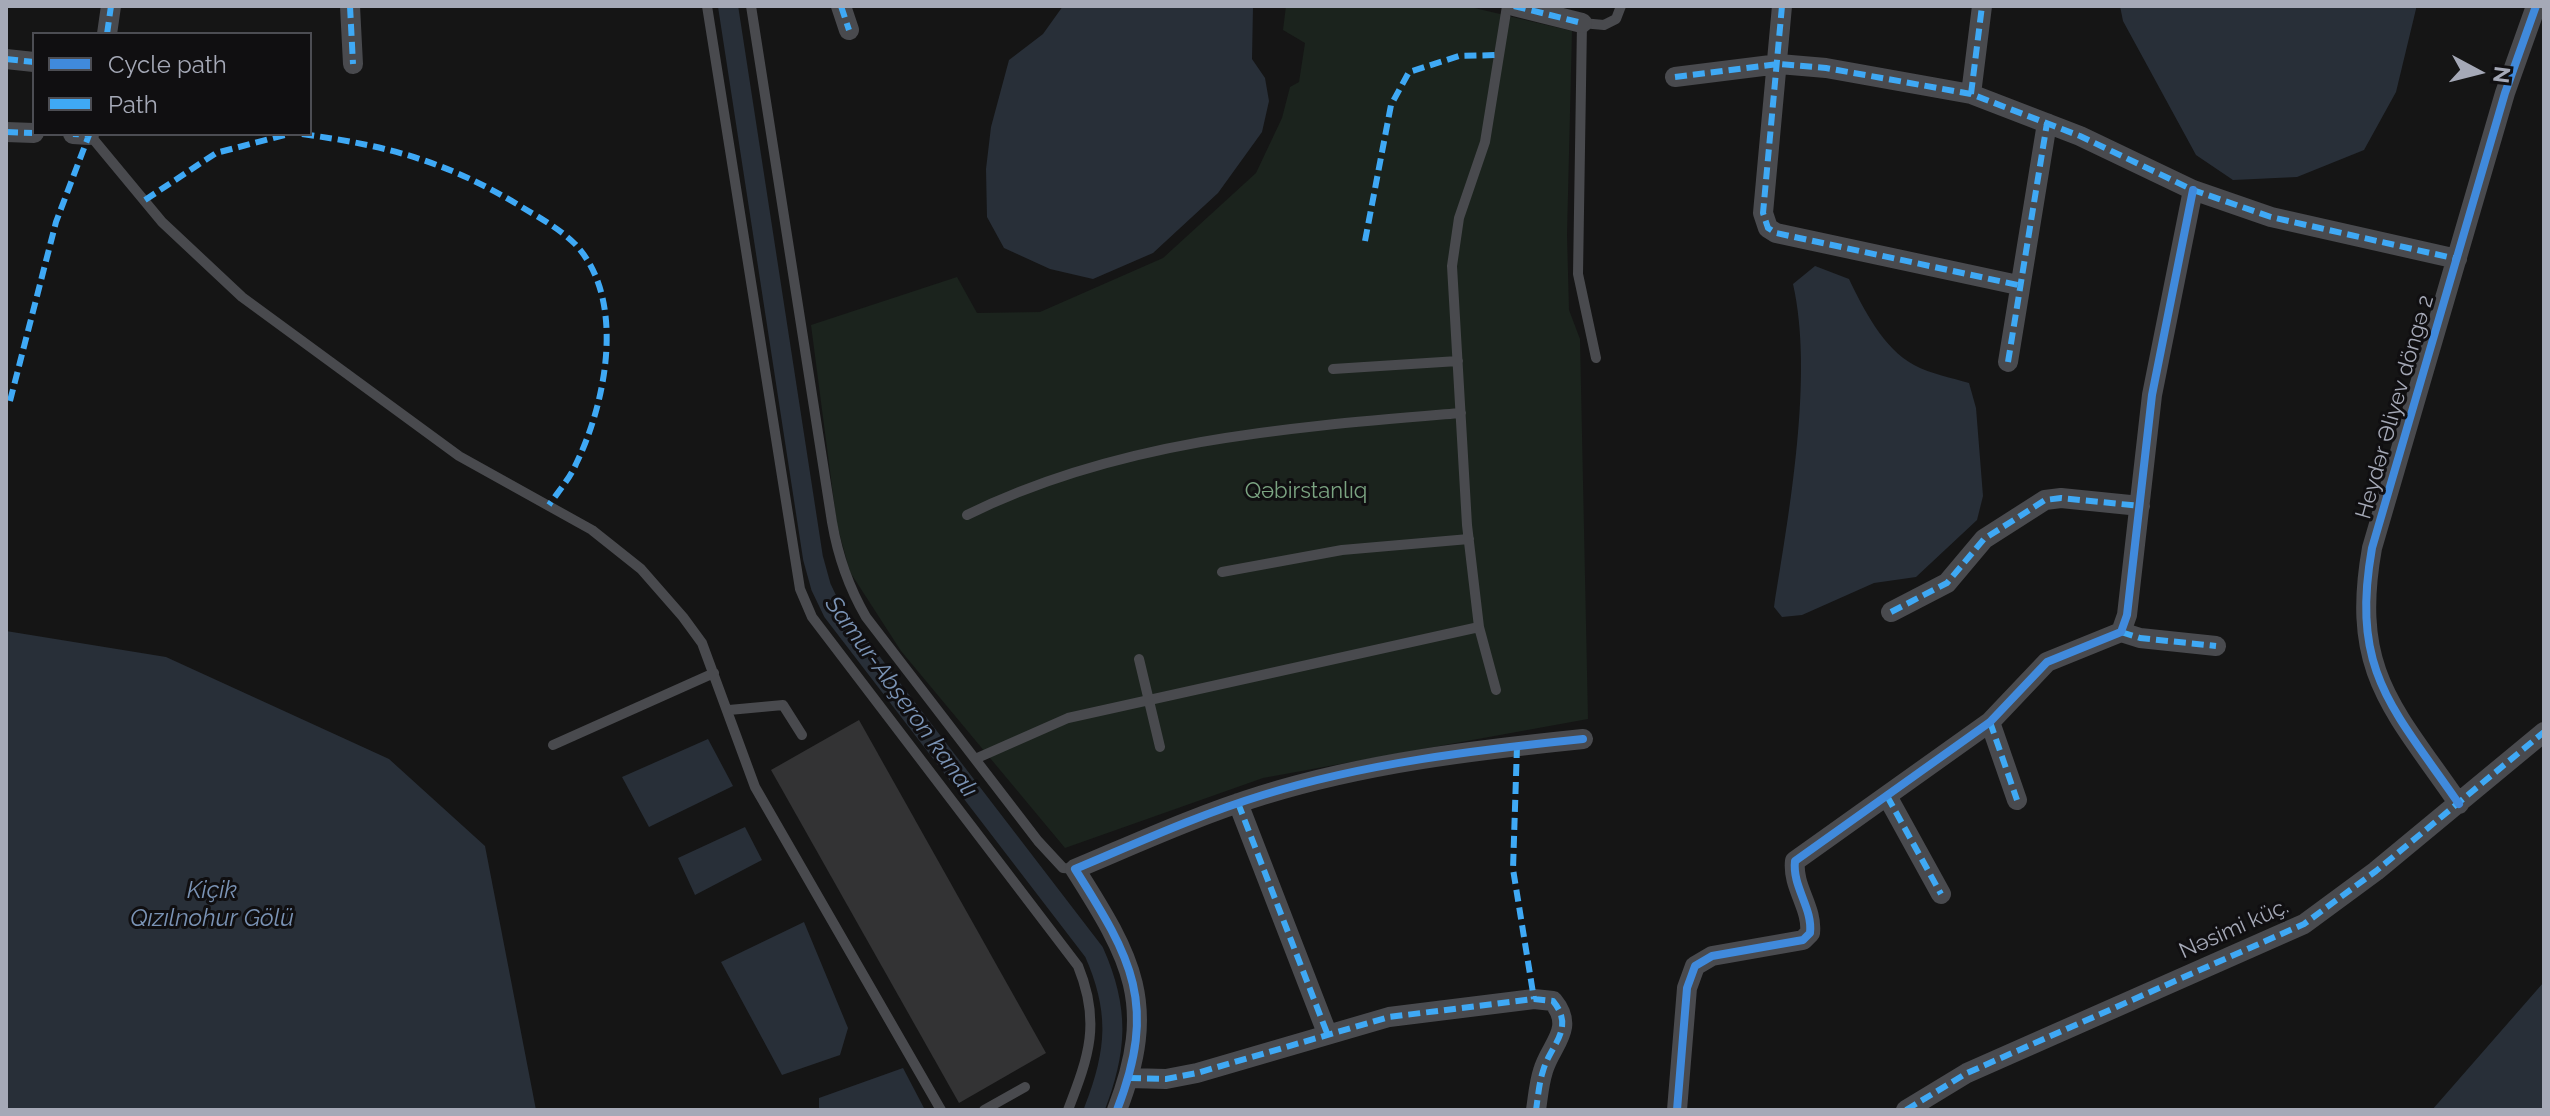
<!DOCTYPE html>
<meta charset="utf-8">
<style>
body{margin:0}
#map{position:relative;width:2550px;height:1116px;overflow:hidden;background:#151515;font-family:Raleway,sans-serif}
canvas{display:block}
.frame{position:absolute;inset:0;border:8px solid #a5a9b7;pointer-events:none}
.legend{position:absolute;left:32px;top:32px;width:280px;height:104px;box-sizing:border-box;background:#100f11;border:2px solid #4c4d53;margin:0;padding:10px 14px;list-style:none;font-size:24px;color:#a5a9b7}
.legend li{display:flex;align-items:center;gap:16px;height:40px}
.legend b{width:40px;border:2px solid #4c4d53}
.north{position:absolute;left:2438px;top:32px;width:80px;height:80px;-webkit-text-stroke:6px #100f11;paint-order:stroke;rotate:97deg;font-size:22px;font-weight:700;line-height:32px;text-align:center;color:#a5a9b7}
.north::after{content:'';display:block;margin:auto;width:28px;height:36px;background:#a5a9b7;clip-path:polygon(50% 0,100% 100%,50% 72%,0 100%)}
</style>
<div id="map">
<canvas width="2550" height="1116"></canvas>
<div class="frame"></div>
<ul class="legend">
<li><b style="height:10px;background:#408adc"></b>Cycle path</li>
<li><b style="height:10px;background:#3fa9f5"></b>Path</li>
</ul>
<div class="north">N</div>
</div>
<script>
const ctx = document.querySelector('canvas').getContext('2d');
ctx.lineJoin = 'round';
function fillPath(path, color) { ctx.fillStyle = color; ctx.fill(path, 'evenodd'); }
function strokePath(path, color, width, dash) { ctx.strokeStyle = color; ctx.lineWidth = width; ctx.lineCap = dash ? 'butt' : 'round'; ctx.setLineDash(dash || []); ctx.stroke(path); }
function drawText(font, color, halo, rows, align = 'center') {
  ctx.font = font + ' Raleway,sans-serif'; ctx.lineWidth = 6; ctx.setLineDash([]); ctx.textBaseline = 'middle'; ctx.strokeStyle = halo; ctx.fillStyle = color; for (const [text, x, y, turn = 0] of rows) {
    ctx.save(); ctx.translate(x, y); ctx.rotate((+turn || 0) * Math.PI / 180); ctx.textAlign = isNaN(turn) ? turn : align; if (halo) ctx.strokeText(text, 0, 0); ctx.fillText(text, 0, 0); ctx.restore();
  }
}
fillPath(new Path2D(`
 M 1286,6 L 1466,6 L 1572,31 L 1567,235 L 1569,310 L 1580,339 L 1588,719 L 1263,778 L 1065,848 L 901,651 L 850,572 L 837,525 L 811,325 L 957,277 L 977,313 L 1040,312 L 1163,258 L 1256,173 L 1282,118 L 1290,87 L 1299,82 L 1305,43 L 1283,30 Z`), '#1b231d');
fillPath(new Path2D(`
 M 1063,6 L 1253,6 L 1252,59 L 1265,78 L 1269,101 L 1262,132 L 1218,193 L 1153,253 L 1093,279 L 1050,269 L 1004,248 L 987,217 L 986,169 L 991,127 L 1009,60 L 1043,34 Z
 M 2120,6 L 2416,6 L 2416,9 L 2396,92 L 2364,150 L 2297,177 L 2233,180 L 2196,155 L 2123,21 Z
 M 1815,266 L 1849,279 C 1864,310 1883,348 1914,365 C 1931,374 1952,378 1969,383 L 1976,408 L 1983,496 L 1977,520 L 1916,577 L 1874,583 L 1802,615 L 1782,617 L 1774,607 C 1789,513 1814,376 1793,284 Z
 M 6,631 L 166,657 L 389,759 L 485,846 L 536,1110 L 6,1110 Z
 M 708,739 L 733,786 L 649,827 L 622,777 Z
 M 745,827 L 762,860 L 695,895 L 678,858 Z
 M 804,922 L 848,1028 L 840,1055 L 782,1075 L 721,962 Z
 M 2543,983 L 2544,1110 L 2432,1110 Z
 M 903,1068 L 925,1110 L 819,1110 L 819,1098 Z`), '#282f38');
strokePath(new Path2D(`
 M 728,6 L 813,558 L 821,587 L 833,612 L 1094,952 C 1120,1010 1117,1052 1094,1110`), '#282f38', 20);
fillPath(new Path2D(`
 M 859,720 L 1046,1053 L 959,1103 L 771,770 Z`), '#333334');
strokePath(new Path2D(`
 M 707,6 L 800,589 L 812,617 L 1078,966 C 1101,1022 1089,1056 1068,1110
 M 751,6 L 832,522 C 838,557 848,586 866,617 L 1038,841 L 1063,868 L 1075,869
 M 89,134 L 162,222 L 242,297 L 459,456 L 592,530 L 641,569 L 683,617 L 702,643 L 755,787 L 941,1110
 M 1596,358 L 1578,274 L 1582,23 L 1604,25 L 1616,19 L 1621,6
 M 1333,369 L 1458,361
 M 967,515 C 1121,439 1292,427 1461,413
 M 1222,572 L 1342,550 L 1469,539
 M 1139,659 L 1160,747
 M 1496,690 L 1479,627 L 1467,525 L 1452,266 L 1459,218 L 1485,142 L 1507,6
 M 729,710 L 783,705 L 802,735
 M 553,745 L 714,673
 M 975,759 L 1068,718 L 1479,627
 M 984,1110 L 1025,1087`), '#494a4e', 10);
strokePath(new Path2D(`
 M 350,6 L 353,64
 M 841,6 L 849,30
 M 1514,6 L 1582,23
 M 1782,6 L 1763,213 L 1768,228 L 1776,233 L 2018,285
 M 107,34 L 111,6
 M 6,59 L 34,62
 M 1675,77 L 1779,64 L 1826,68 L 1971,94 L 2080,136 L 2193,190 L 2271,217 L 2457,259
 M 1971,94 L 1982,6
 M 6,132 L 34,133
 M 73,134 L 89,135
 M 2008,362 L 2047,123
 M 1891,612 L 1947,583 L 1984,539 L 2045,500 L 2061,498 L 2140,506
 M 2121,632 L 2140,638 L 2216,646
 M 1990,722 L 2017,800
 M 1887,796 L 1941,894
 M 1238,803 L 1327,1033
 M 2459,804 C 2393,708 2350,672 2372,548 L 2505,93 L 2536,6
 M 1129,1078 L 1166,1079 L 1197,1073 L 1389,1017 L 1534,999 L 1553,1001 C 1576,1029 1550,1045 1543,1071 C 1539,1083 1538,1097 1536,1110
 M 1117,1110 C 1158,1004 1132,959 1075,869 C 1137,843 1198,815 1263,795 C 1366,763 1476,750 1583,739
 M 1677,1110 L 1687,988 L 1695,966 L 1712,956 L 1803,940 L 1810,933 C 1813,908 1792,887 1795,861 L 1990,722 L 2047,662 L 2121,632 L 2127,615 L 2152,395 L 2193,190
 M 1906,1110 L 1967,1073 L 2304,924 L 2376,871 L 2544,732`), '#494a4e', 20);
strokePath(new Path2D(`
 M 350,6 L 353,64
 M 841,6 L 849,30
 M 1514,6 L 1582,23
 M 1782,6 L 1763,213 L 1768,228 L 1776,233 L 2018,285
 M 107,34 L 111,6
 M 6,59 L 34,62
 M 1675,77 L 1779,64 L 1826,68 L 1971,94 L 2080,136 L 2193,190 L 2271,217 L 2457,259
 M 1971,94 L 1982,6
 M 6,132 L 34,133
 M 302,134 C 390,146 449,162 525,209 C 542,219 561,230 575,244 C 627,299 606,403 576,464 C 570,478 558,492 549,505
 M 145,200 L 216,153 L 289,134
 M 1365,241 L 1391,105 L 1409,72 L 1459,56 L 1497,55
 M 2008,362 L 2047,123
 M 10,401 L 56,222 L 89,135 L 73,134
 M 1891,612 L 1947,583 L 1984,539 L 2045,500 L 2061,498 L 2140,506
 M 2121,632 L 2140,638 L 2216,646
 M 1990,722 L 2017,800
 M 1517,746 L 1513,869 L 1534,999
 M 1887,796 L 1941,894
 M 1238,803 L 1327,1033
 M 1129,1078 L 1166,1079 L 1197,1073 L 1389,1017 L 1534,999 L 1553,1001 C 1576,1029 1550,1045 1543,1071 C 1539,1083 1538,1097 1536,1110
 M 1906,1110 L 1967,1073 L 2304,924 L 2376,871 L 2544,732`), '#3fa9f5', 6, [12, 6]);
strokePath(new Path2D(`
 M 2459,804 C 2393,708 2350,672 2372,548 L 2505,93 L 2536,6
 M 1117,1110 C 1158,1004 1132,959 1075,869 C 1137,843 1198,815 1263,795 C 1366,763 1476,750 1583,739
 M 1677,1110 L 1687,988 L 1695,966 L 1712,956 L 1803,940 L 1810,933 C 1813,908 1792,887 1795,861 L 1990,722 L 2047,662 L 2121,632 L 2127,615 L 2152,395 L 2193,190`), '#408adc', 8);
drawText('22px', '#a5a9b7', '#100f11', [
 ["Heydər Əliyev döngə 2",2395,407,-74],
 ["Nəsimi küç.",2234,929,-24]
]);
drawText('22px', '#7ba482', '#100f11', [
 ["Qəbirstanlıq",1306,491]
]);
drawText('italic 24px', '#7a93b5', '#100f11', [
 ["Samur-Abşeron kanalı",901,697,54],
 ["Kiçik",212,891],
 ["Qızılnohur Gölü",212,919]
]);
</script>
